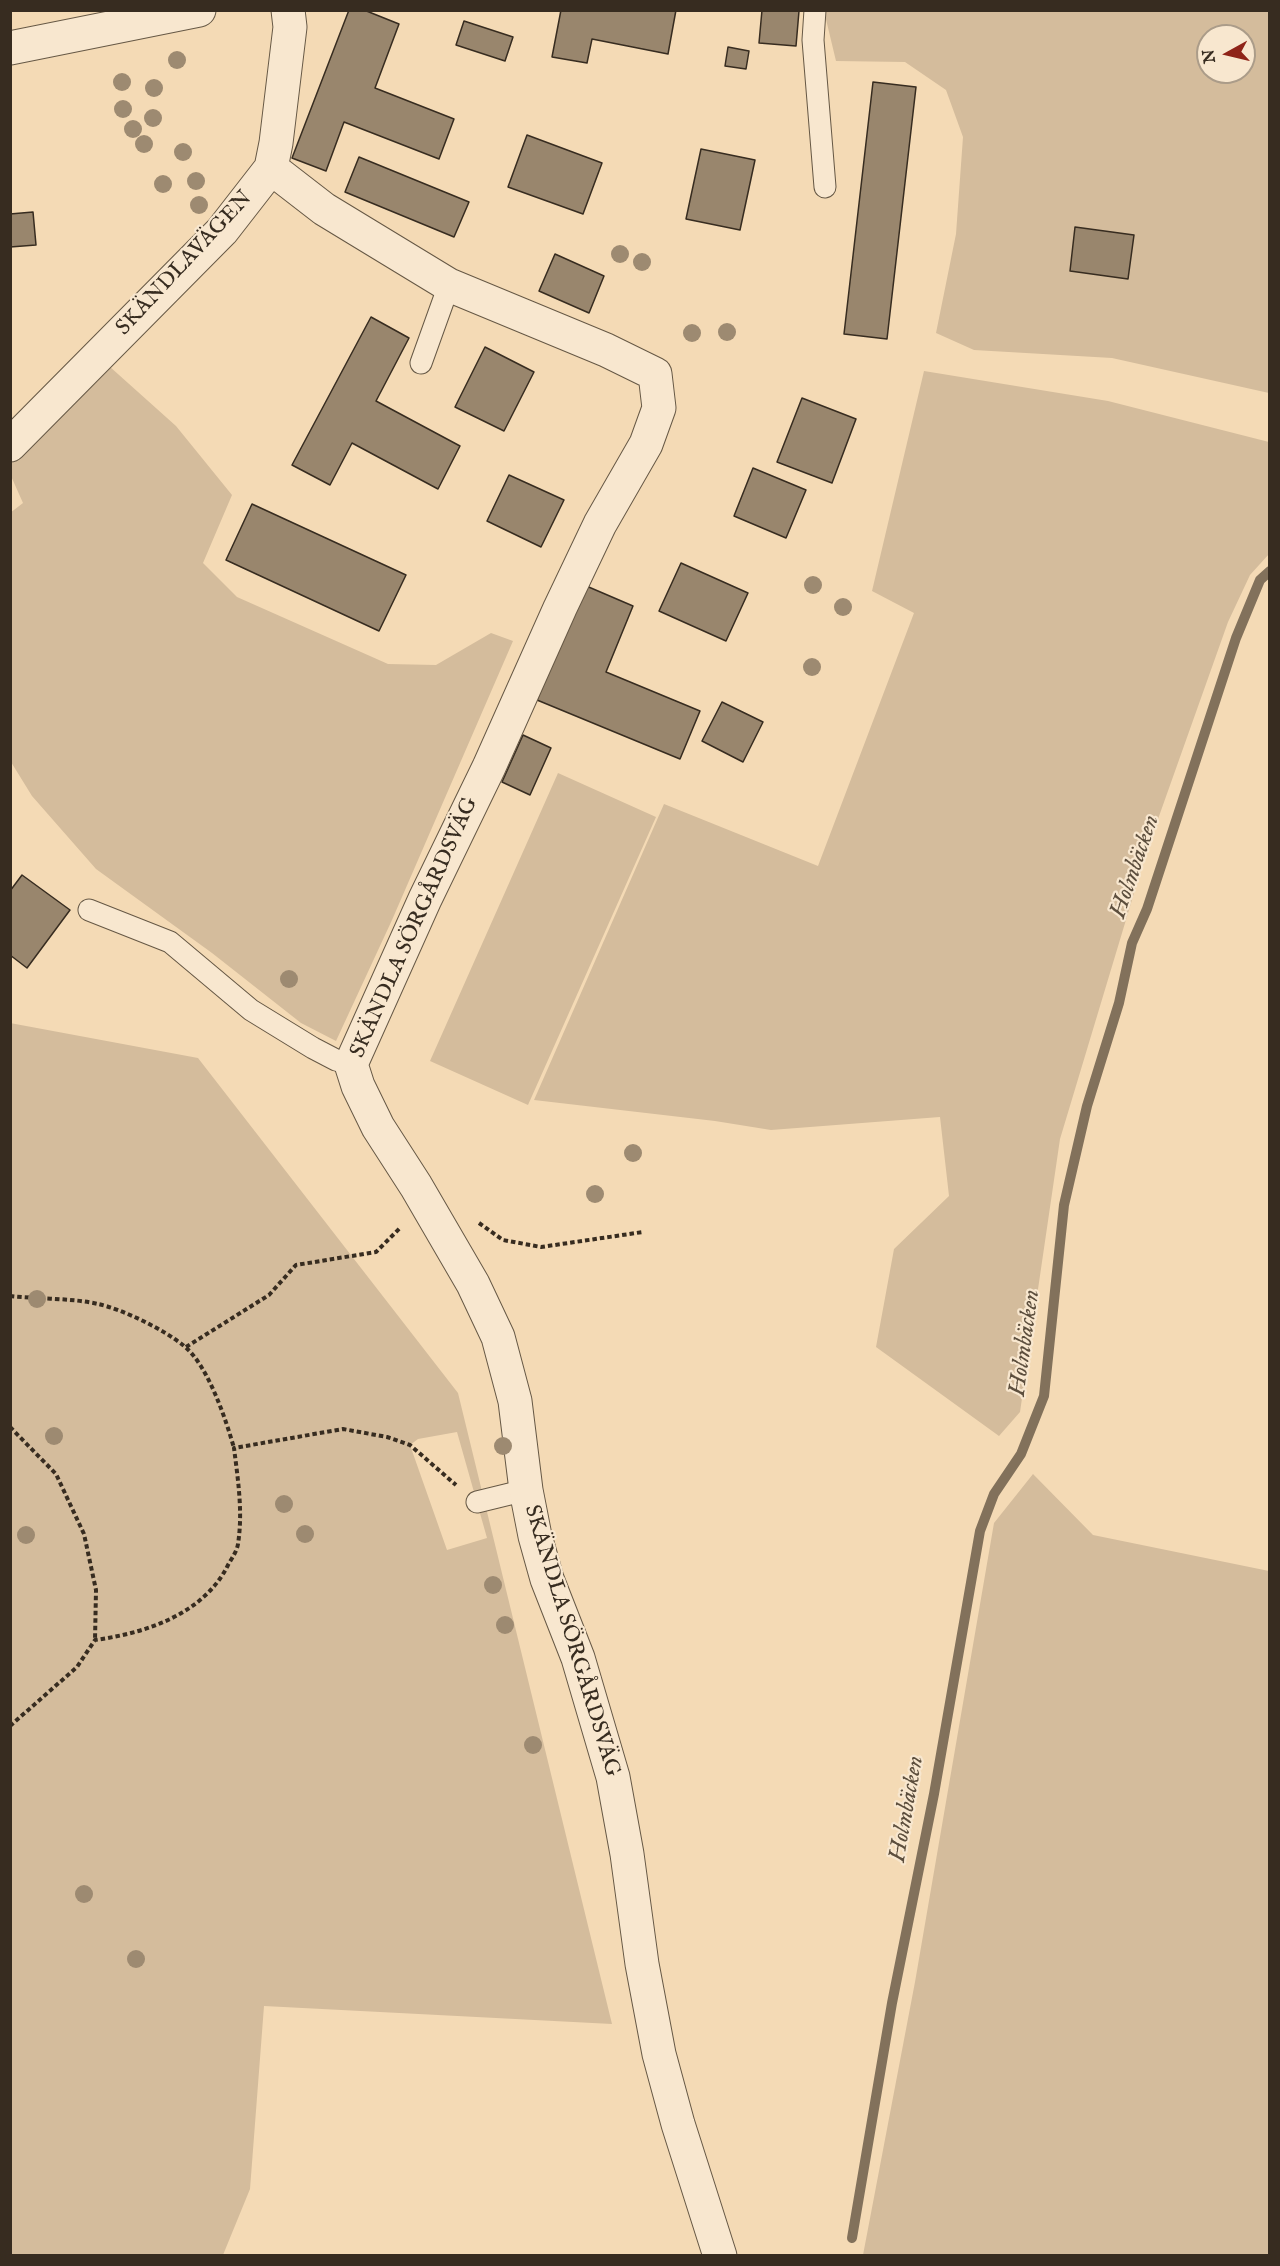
<!DOCTYPE html>
<meta charset="utf-8">
<style>
body{margin:0}
#map{position:relative;width:1280px;height:2266px;overflow:hidden;background:#f4dab5;font-family:"IM FELL English",serif}
canvas{display:block}
.frame{position:absolute;inset:0;border:12px solid #372c20;pointer-events:none}
.north{position:absolute;left:1196px;top:24px;width:60px;height:60px;box-sizing:border-box;background:#f8e7cf;border:2px solid #ab9c89;border-radius:50%;rotate:262deg;font-size:16px;font-weight:700;line-height:24px;text-align:center;color:#372c20}
.north::after{content:'';display:block;margin:auto;width:21px;height:27px;background:#8f2418;clip-path:polygon(50% 0,100% 100%,50% 72%,0 100%)}
</style>
<div id="map">
<canvas width="1280" height="2266"></canvas>
<div class="frame"></div>
<div class="north">N</div>
</div>
<script>
const ctx = document.querySelector('canvas').getContext('2d');
ctx.lineJoin = 'round';
function fillPath(path, color) { ctx.fillStyle = color; ctx.fill(path, 'evenodd'); }
function strokePath(path, color, width, dash) { ctx.strokeStyle = color; ctx.lineWidth = width; ctx.lineCap = dash ? 'butt' : 'round'; ctx.setLineDash(dash || []); ctx.stroke(path); }
function drawText(font, color, halo, rows, align = 'center') {
  ctx.font = font + ' "IM FELL English",serif'; ctx.lineWidth = 4.5; ctx.setLineDash([]); ctx.textBaseline = 'middle'; ctx.strokeStyle = halo; ctx.fillStyle = color; for (const [text, x, y, turn = 0] of rows) {
    ctx.save(); ctx.translate(x, y); ctx.rotate((+turn || 0) * Math.PI / 180); ctx.textAlign = isNaN(turn) ? turn : align; if (halo) ctx.strokeText(text, 0, 0); ctx.fillText(text, 0, 0); ctx.restore();
  }
}
fillPath(new Path2D(`
 M 824,11 L 1269,11 L 1269,393 L 1112,358 L 974,350 L 936,333 L 956,234 L 963,137 L 946,90 L 905,62 L 836,61 ZM 1208,36 L 1244,36 L 1244,72 L 1208,72 Z
 M 109,366 L 176,426 L 232,495 L 203,563 L 237,597 L 388,664 L 436,665 L 491,633 L 513,641 L 392,920 L 336,1041 L 301,1023 L 212,953 L 96,869 L 32,796 L 11,762 L 10,513 L 23,503 L 11,476 L 11,456 Z
 M 924,371 L 1108,401 L 1269,442 L 1269,554 L 1250,575 L 1228,622 L 1147,850 L 1060,1139 L 1020,1412 L 999,1436 L 876,1347 L 894,1249 L 949,1196 L 940,1117 L 771,1130 L 715,1121 L 534,1100 L 664,804 L 818,866 L 914,613 L 872,591 Z
 M 558,773 L 656,817 L 528,1105 L 430,1061 Z
 M 10,1023 L 198,1058 L 458,1393 L 612,2024 L 264,2006 L 250,2189 L 223,2255 L 11,2255 ZM 457,1432 L 487,1538 L 447,1550 L 410,1445 L 418,1439 Z
 M 1033,1474 L 1093,1535 L 1269,1571 L 1269,2255 L 863,2255 L 915,1982 L 994,1523 Z`), '#d4bc9c');
strokePath(new Path2D(`
 M 852,2238 L 892,2003 L 934,1794 L 980,1531 L 994,1494 L 1021,1454 L 1044,1396 L 1064,1205 L 1087,1106 L 1119,1003 L 1132,943 L 1147,909 L 1236,638 L 1260,580 L 1270,571`), '#82715b', 10);
const building = new Path2D(`
 M 349,10 L 364,10 L 399,24 L 375,88 L 454,119 L 439,159 L 344,122 L 326,171 L 292,158 Z
 M 561,10 L 676,10 L 668,54 L 592,39 L 587,63 L 552,57 Z
 M 762,10 L 799,11 L 796,46 L 759,43 Z
 M 464,21 L 513,37 L 505,61 L 456,45 Z
 M 728,47 L 749,51 L 746,69 L 725,66 Z
 M 873,82 L 916,87 L 887,339 L 844,334 Z
 M 527,135 L 602,163 L 583,214 L 508,187 Z
 M 701,149 L 755,160 L 740,230 L 686,219 Z
 M 359,157 L 469,202 L 454,237 L 345,192 Z
 M 33,212 L 36,245 L 10,247 L 10,214 Z
 M 1075,227 L 1134,235 L 1128,279 L 1070,271 Z
 M 555,254 L 604,276 L 589,313 L 539,291 Z
 M 371,317 L 409,338 L 376,401 L 460,446 L 438,489 L 352,443 L 330,485 L 292,465 Z
 M 485,347 L 534,372 L 504,431 L 455,407 Z
 M 802,398 L 856,419 L 832,483 L 777,462 Z
 M 753,468 L 806,490 L 786,538 L 734,516 Z
 M 509,475 L 564,500 L 541,547 L 487,521 Z
 M 252,504 L 406,575 L 379,631 L 226,560 Z
 M 681,563 L 748,593 L 726,641 L 659,611 Z
 M 584,585 L 633,606 L 606,672 L 700,711 L 680,759 L 537,700 Z
 M 722,702 L 763,722 L 743,762 L 702,741 Z
 M 523,735 L 551,748 L 530,795 L 502,782 Z
 M 22,875 L 70,910 L 27,968 L 10,955 L 10,891 Z`);
fillPath(building, '#99866d');
strokePath(building, '#372c20', 1.5);
const service = new Path2D(`
 M 815,10 L 813,40 L 825,187
 M 421,363 L 449,285
 M 89,910 L 170,942 L 251,1010 L 313,1048 L 336,1060 L 351,1064
 M 477,1502 L 526,1490`);
const minor = new Path2D(`
 M 10,48 L 199,10
 M 271,168 L 324,209 L 449,285 L 606,350 L 655,374 L 659,408 L 646,444 L 600,524 L 560,608 L 489,767 L 425,899 L 351,1064 L 358,1086 L 378,1127 L 416,1186 L 473,1284 L 498,1337 L 515,1401 L 526,1490 L 535,1536 L 547,1579 L 578,1658 L 613,1777 L 627,1854 L 642,1964 L 659,2054 L 678,2124 L 720,2256
 M 10,445 L 222,231 L 271,168 L 276,143 L 290,27 L 288,10`);
strokePath(service, '#665845', 23);
strokePath(minor, '#665845', 35);
strokePath(new Path2D(`
 M 479,1223 L 503,1240 L 541,1247 L 643,1232
 M 10,1296 C 37,1299 73,1298 98,1304 C 122,1309 165,1330 184,1346 C 208,1365 226,1420 234,1448
 M 186,1347 L 269,1295 L 296,1265 L 376,1252 L 401,1227
 M 10,1427 L 56,1474 L 84,1534 L 96,1590 L 95,1640
 M 10,1726 L 77,1667 L 95,1640 C 146,1633 204,1614 228,1565 C 232,1558 237,1551 238,1544 C 243,1512 238,1480 234,1448 L 343,1429 L 387,1437 L 410,1445 L 456,1485`), '#372c20', 4, [4.5, 3]);
strokePath(service, '#f8e7cf', 21);
strokePath(minor, '#f8e7cf', 33);
ctx.fillStyle = '#9d8a71';
for (const [x, y] of [
 [177,60],
 [122,82],
 [154,88],
 [123,109],
 [153,118],
 [133,129],
 [144,144],
 [183,152],
 [196,181],
 [163,184],
 [199,205],
 [620,254],
 [642,262],
 [727,332],
 [692,333],
 [813,585],
 [843,607],
 [812,667],
 [289,979],
 [633,1153],
 [595,1194],
 [37,1299],
 [54,1436],
 [503,1446],
 [284,1504],
 [305,1534],
 [26,1535],
 [493,1585],
 [505,1625],
 [533,1745],
 [84,1894],
 [136,1959]
]) { ctx.beginPath(); ctx.arc(x, y, 9, 0, 2 * Math.PI); ctx.fill(); }
drawText('22px', '#372c20', '#f8e7cf', [
 ["SKÄNDLAVÄGEN",185,264,-47],
 ["SKÄNDLA SÖRGÅRDSVÄG",415,928,-66],
 ["SKÄNDLA SÖRGÅRDSVÄG",571,1641,73]
]);
drawText('italic 24px', '#5c4e3d', '#f8e7cf', [
 ["Holmbäcken",1136,867,-71],
 ["Holmbäcken",1026,1343,-82],
 ["Holmbäcken",908,1809,-80]
]);
</script>
